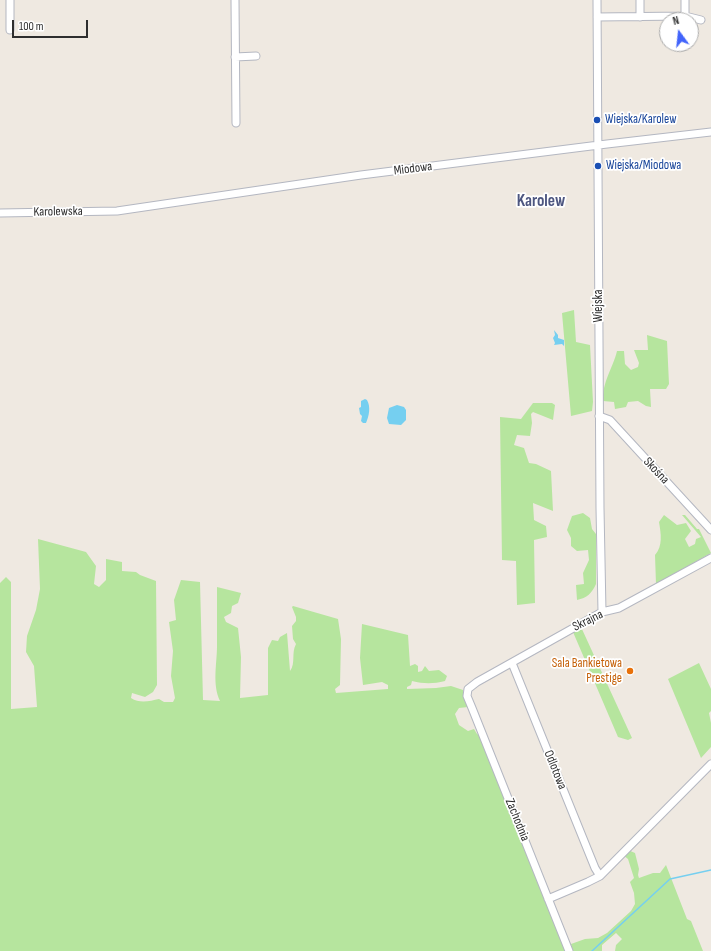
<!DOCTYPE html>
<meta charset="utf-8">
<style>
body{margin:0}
#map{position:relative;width:711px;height:951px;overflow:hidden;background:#efe9e1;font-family:"Sofia Sans Condensed",sans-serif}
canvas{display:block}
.north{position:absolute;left:659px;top:12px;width:40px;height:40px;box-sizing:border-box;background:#fff;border:1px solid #ababab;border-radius:50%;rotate:345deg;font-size:11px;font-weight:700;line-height:16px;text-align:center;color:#2e2e2e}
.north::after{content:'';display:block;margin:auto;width:14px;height:18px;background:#4264fb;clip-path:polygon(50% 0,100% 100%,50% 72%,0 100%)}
.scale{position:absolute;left:12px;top:20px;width:76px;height:18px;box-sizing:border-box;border:2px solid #2e2e2e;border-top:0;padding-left:5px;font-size:12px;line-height:14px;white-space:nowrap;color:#2e2e2e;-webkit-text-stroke:3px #fff;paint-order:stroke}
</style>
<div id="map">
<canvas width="711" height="951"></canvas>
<div class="north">N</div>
<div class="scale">100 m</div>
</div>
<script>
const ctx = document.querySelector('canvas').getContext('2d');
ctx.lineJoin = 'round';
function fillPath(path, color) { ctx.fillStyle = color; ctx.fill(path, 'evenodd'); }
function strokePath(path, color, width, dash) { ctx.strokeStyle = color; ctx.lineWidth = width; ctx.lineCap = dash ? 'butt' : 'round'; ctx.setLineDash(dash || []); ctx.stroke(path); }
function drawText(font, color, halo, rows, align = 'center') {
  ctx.font = font + ' "Sofia Sans Condensed",sans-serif'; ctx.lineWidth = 3.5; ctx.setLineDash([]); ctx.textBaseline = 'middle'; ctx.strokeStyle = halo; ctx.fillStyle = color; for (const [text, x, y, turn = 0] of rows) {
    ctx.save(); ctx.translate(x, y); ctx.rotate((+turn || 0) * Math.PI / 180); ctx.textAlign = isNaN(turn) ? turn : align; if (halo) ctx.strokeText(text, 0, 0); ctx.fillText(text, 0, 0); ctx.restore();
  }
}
fillPath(new Path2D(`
 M 574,310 L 576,342 L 590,345 L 593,402 L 592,411 L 571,416 L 562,313 Z
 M 647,335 L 667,341 L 669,384 L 666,389 L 650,389 L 651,407 L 646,406 L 638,401 L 628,402 L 626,407 L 615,409 L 614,402 L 603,401 C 602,382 613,368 617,351 L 624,351 L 625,364 L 631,370 L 638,367 L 639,363 L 634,350 L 648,350 Z
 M 533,403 L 552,403 L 555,405 L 553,420 L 533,412 L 531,414 L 532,423 L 530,436 L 517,435 L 514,445 L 524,448 L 529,463 L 536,464 L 551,471 L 553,511 L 533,503 L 534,520 L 546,526 L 547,537 L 534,540 L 535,603 L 517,605 L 516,561 L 502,560 L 500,417 L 521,419 Z
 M 583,513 L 590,518 L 592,529 L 596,534 L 596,584 C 592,593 587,598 577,600 L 576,585 L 584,584 L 583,573 L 589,560 L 588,550 L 577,551 L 571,546 L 571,538 L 567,530 L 572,516 Z
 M 664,515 L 677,525 L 686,523 L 691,531 L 685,539 L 689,547 L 695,544 L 696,539 L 701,537 L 682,515 L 685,515 L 697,529 L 699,529 L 711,553 L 656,584 L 655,555 C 663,546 661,534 659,522 Z
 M 38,539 L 86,552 L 96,566 L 94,584 L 99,587 L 106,580 L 106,559 L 122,562 L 122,571 L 136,572 L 140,575 L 156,581 L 157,685 L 153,692 L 145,697 L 132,693 L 131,698 C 140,704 150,701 159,699 L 164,702 L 173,702 L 175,698 L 171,676 L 173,651 L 169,622 L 176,620 L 174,600 L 181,580 L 200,582 L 203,700 L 220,701 C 212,684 217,664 217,646 C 217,626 217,607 217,587 L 241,593 L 238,603 L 232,606 L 231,613 L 224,617 L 226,622 L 238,628 L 241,657 L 240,698 L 268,695 L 268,648 L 272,640 L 278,641 L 280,637 L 287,633 L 290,671 C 296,663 291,653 296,644 L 293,639 L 292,626 L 296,621 L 296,617 L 292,607 L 293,606 L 338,619 L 341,639 L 340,685 L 335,689 L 336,693 L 388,689 L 388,685 L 382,682 L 363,685 L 360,658 L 362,624 L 408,635 L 410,666 L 415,664 L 418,666 L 418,672 L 422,671 L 425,666 L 429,671 L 439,670 L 447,676 L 445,681 C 433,684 424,684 412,681 L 411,685 L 407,687 L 407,689 L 436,688 L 451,686 L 463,690 L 463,695 L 468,707 L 459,708 L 455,714 L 459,725 L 468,731 L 474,729 L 477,734 L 479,735 L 566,951 L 0,951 L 0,583 L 6,577 L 11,582 L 11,709 L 37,707 L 34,666 L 26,652 L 27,636 L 36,610 L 40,589 Z
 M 581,627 L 632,738 L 628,740 L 618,737 L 573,632 Z
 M 699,663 L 711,689 L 711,711 L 709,713 L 711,723 L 711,747 L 701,758 L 668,679 Z
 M 628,850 L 635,853 L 639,869 L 638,875 L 639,878 L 653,873 L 660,873 L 666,865 L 687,919 L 691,921 L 703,951 L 615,951 L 616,945 L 622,939 L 616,933 L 602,945 L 602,951 L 573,951 L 571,944 L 585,939 L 598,938 L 607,933 L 631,911 L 635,904 L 634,893 L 630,882 L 634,878 L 628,859 L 623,855 Z`), '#b6e59e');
fillPath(new Path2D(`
 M 554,330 L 558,335 L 558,338 L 564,340 L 564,346 L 562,344 L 554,345 L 555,343 L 553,338 L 555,335 Z
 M 365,399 L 367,400 C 371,407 369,416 366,423 L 363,423 L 361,421 L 362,416 L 360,414 L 359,408 L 361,407 L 361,401 Z
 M 397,405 L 404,407 L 406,410 L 406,420 L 401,425 L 389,424 L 387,418 L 389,408 Z`), '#75cff0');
strokePath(new Path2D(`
 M 592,951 L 670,879 L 711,870`), '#75cff0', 1.5);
const minor = new Path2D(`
 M 235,0 L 236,123
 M 597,0 L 600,508 L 602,612
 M 685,0 L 685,16
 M 597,17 L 685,16 L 701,20
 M 640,17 L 640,0
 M 10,30 L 10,0
 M 235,57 L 256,56
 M 0,213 L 117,211 L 361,175 L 607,144 L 711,132
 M 599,416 L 610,420 L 711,530
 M 512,663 L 595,868 L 600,876
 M 548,899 L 588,882 L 600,876 L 711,764
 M 569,951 L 472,708 L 467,696 L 468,689 L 477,682 L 602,612 L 619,608 L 711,558`);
strokePath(minor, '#b4b7c1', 9);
strokePath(minor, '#fff', 7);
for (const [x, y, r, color] of [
 [597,120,4,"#1a4fb4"],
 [598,166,4,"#1a4fb4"],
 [630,671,4,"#e8710a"]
]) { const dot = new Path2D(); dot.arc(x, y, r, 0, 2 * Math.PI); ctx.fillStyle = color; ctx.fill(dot); strokePath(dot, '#fff', 1.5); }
drawText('13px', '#164399', '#fff', [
 ["Wiejska/Karolew",605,120],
 ["Wiejska/Miodowa",606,166]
], 'left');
drawText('13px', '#2e2e2e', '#fff', [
 ["Miodowa",413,169,-7],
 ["Karolewska",58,212,-1],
 ["Wiejska",599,306,-90],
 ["Skośna",656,471,47],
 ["Skrajna",588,621,-26],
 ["Odlotowa",555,770,68],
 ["Zachodnia",517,820,68]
]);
drawText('13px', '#c56008', '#fff', [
 ["Sala Bankietowa",622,664],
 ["Prestige",622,679]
], 'right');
drawText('bold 17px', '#4d5680', '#fff', [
 ["Karolew",541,202]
]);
</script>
